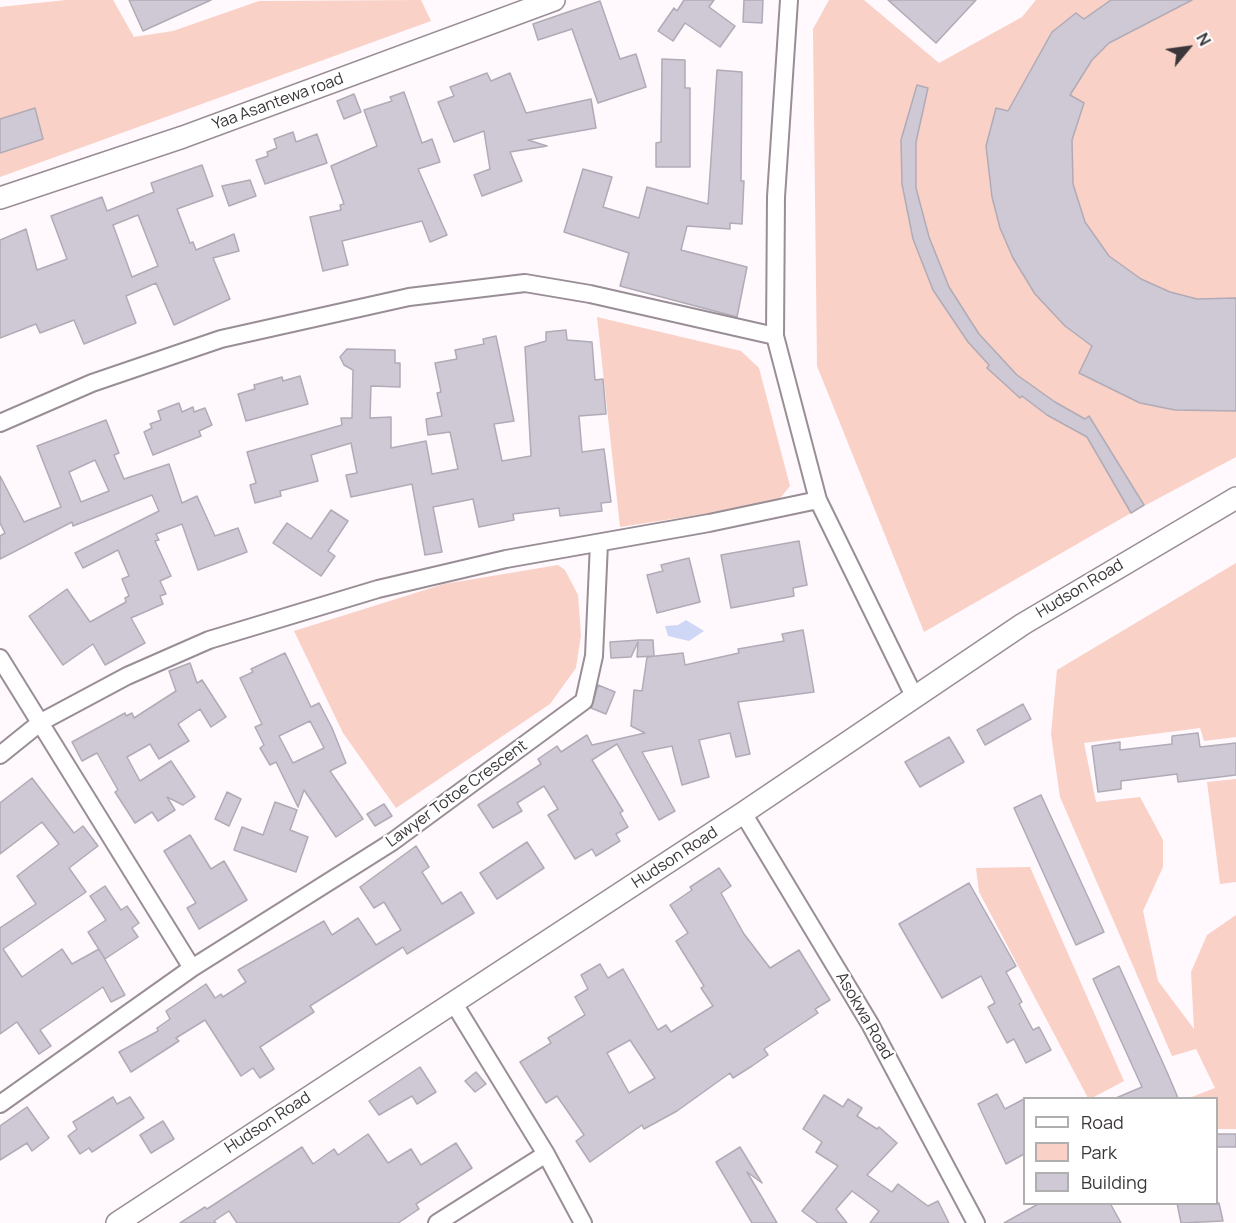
<!DOCTYPE html>
<style>
body{margin:0}
#map{position:relative;width:1236px;height:1223px;overflow:hidden;background:#fff8fd;font-family:Manrope,sans-serif}
canvas{display:block}
.legend{position:absolute;left:1023px;top:1097px;width:195px;height:108px;box-sizing:border-box;background:#fff;border:2px solid #b0afb0;margin:0;padding:8px 10px;list-style:none;font-size:18px;color:#3a3639}
.legend li{display:flex;align-items:center;gap:12px;height:30px}
.legend b{width:30px;border:2px solid #b0afb0}
.north{position:absolute;left:1158px;top:18px;width:60px;height:60px;-webkit-text-stroke:4px #fff;paint-order:stroke;rotate:61deg;font-size:16px;font-weight:700;line-height:24px;text-align:center;color:#3a3639}
.north::after{content:'';display:block;margin:auto;width:21px;height:27px;background:#3a3639;clip-path:polygon(50% 0,100% 100%,50% 72%,0 100%)}
</style>
<div id="map">
<canvas width="1236" height="1223"></canvas>
<ul class="legend">
<li><b style="height:8px;background:#fff"></b>Road</li>
<li><b style="height:16px;background:#f9d1c7"></b>Park</li>
<li><b style="height:16px;background:#cec9d5"></b>Building</li>
</ul>
<div class="north">N</div>
</div>
<script>
const ctx = document.querySelector('canvas').getContext('2d');
ctx.lineJoin = 'round';
function fillPath(path, color) { ctx.fillStyle = color; ctx.fill(path, 'evenodd'); }
function strokePath(path, color, width, dash) { ctx.strokeStyle = color; ctx.lineWidth = width; ctx.lineCap = dash ? 'butt' : 'round'; ctx.setLineDash(dash || []); ctx.stroke(path); }
function drawText(font, color, halo, rows, align = 'center') {
  ctx.font = font + ' Manrope,sans-serif'; ctx.lineWidth = 4.5; ctx.setLineDash([]); ctx.textBaseline = 'middle'; ctx.strokeStyle = halo; ctx.fillStyle = color; for (const [text, x, y, turn = 0] of rows) {
    ctx.save(); ctx.translate(x, y); ctx.rotate((+turn || 0) * Math.PI / 180); ctx.textAlign = isNaN(turn) ? turn : align; if (halo) ctx.strokeText(text, 0, 0); ctx.fillText(text, 0, 0); ctx.restore();
  }
}
fillPath(new Path2D(`
 M 66,0 L 113,0 L 134,37 L 173,31 L 259,1 L 421,0 L 431,21 L 0,177 L 0,7 Z
 M 829,0 L 864,0 L 939,63 L 1022,17 L 1036,0 L 1236,0 L 1236,457 L 1131,513 L 924,632 L 817,366 L 813,29 Z
 M 597,317 L 741,351 L 759,368 L 790,486 L 776,503 L 620,527 Z
 M 1236,563 L 1236,737 L 1204,741 L 1200,728 L 1084,743 L 1096,802 L 1140,797 L 1163,840 L 1163,867 L 1143,911 L 1158,981 L 1194,1029 L 1191,972 L 1207,935 L 1236,915 L 1236,1129 L 1217,1129 L 1216,1098 L 1189,1098 L 1215,1088 L 1196,1049 L 1172,1056 L 1060,797 L 1051,734 L 1057,670 Z
 M 558,565 L 565,570 L 578,595 L 581,635 L 576,668 L 550,704 L 396,808 L 343,733 L 294,631 L 444,584 Z
 M 1236,779 L 1236,882 L 1220,884 L 1207,782 Z
 M 1030,867 L 1124,1081 L 1092,1098 L 1088,1098 L 979,892 L 976,868 Z`), '#f9d1c7');
fillPath(new Path2D(`
 M 686,620 L 704,631 L 689,641 L 668,636 L 665,626 L 678,625 Z`), '#cfd7f6');
const building = new Path2D(`
 M 129,0 L 211,0 L 143,31 Z
 M 684,0 L 714,0 L 709,7 L 735,26 L 720,47 L 685,23 L 673,41 L 658,31 L 674,8 L 677,11 Z
 M 744,0 L 763,0 L 762,23 L 743,22 Z
 M 888,0 L 976,0 L 936,43 Z
 M 1111,0 L 1192,0 L 1109,43 L 1092,60 L 1070,95 L 1084,103 L 1072,140 L 1073,184 L 1085,222 L 1109,256 L 1141,279 L 1170,292 L 1197,299 L 1236,298 L 1236,411 L 1175,410 L 1140,403 L 1079,373 L 1092,346 L 1065,326 L 1035,294 L 1013,258 L 1000,228 L 992,197 L 986,146 L 996,108 L 1008,111 L 1052,32 L 1076,13 L 1084,19 Z
 M 600,1 L 620,59 L 636,54 L 646,87 L 598,103 L 572,29 L 538,40 L 533,24 Z
 M 662,59 L 685,60 L 685,88 L 690,88 L 690,167 L 656,167 L 656,143 L 661,142 Z
 M 717,70 L 742,72 L 741,181 L 744,181 L 742,224 L 730,223 L 730,229 L 687,226 L 681,250 L 747,267 L 737,317 L 620,286 L 629,253 L 564,232 L 583,169 L 612,177 L 603,207 L 639,218 L 647,187 L 708,204 Z
 M 487,73 L 491,81 L 510,73 L 526,113 L 591,99 L 596,128 L 528,140 L 547,146 L 510,152 L 522,181 L 482,196 L 474,175 L 490,169 L 484,131 L 454,142 L 438,102 L 454,96 L 450,87 Z
 M 917,85 L 928,88 L 916,142 L 916,188 L 929,237 L 949,287 L 979,334 L 1017,375 L 1055,402 L 1085,419 L 1089,416 L 1144,505 L 1131,513 L 1087,437 L 1047,415 L 1022,396 L 1020,398 L 987,368 L 989,365 L 968,342 L 933,290 L 913,239 L 902,184 L 901,140 Z
 M 404,92 L 422,143 L 432,139 L 440,162 L 418,169 L 447,235 L 430,242 L 422,221 L 342,241 L 348,265 L 323,271 L 310,217 L 341,210 L 340,205 L 344,204 L 331,166 L 377,146 L 364,110 L 392,101 L 390,97 Z
 M 354,94 L 361,112 L 344,119 L 337,101 Z
 M 35,108 L 43,139 L 0,153 L 0,119 Z
 M 293,132 L 296,142 L 317,134 L 327,163 L 265,184 L 256,160 L 268,156 L 267,152 L 277,148 L 274,139 Z
 M 202,165 L 213,196 L 177,209 L 190,243 L 193,242 L 196,250 L 234,234 L 239,251 L 213,258 L 230,299 L 174,325 L 156,283 L 126,296 L 136,323 L 84,344 L 74,320 L 40,333 L 36,324 L 0,338 L 0,240 L 26,229 L 37,270 L 67,259 L 51,216 L 102,197 L 107,211 L 154,192 L 151,183 ZM 138,215 L 158,266 L 132,277 L 113,225 Z
 M 250,180 L 256,196 L 229,206 L 222,186 Z
 M 566,330 L 567,340 L 592,342 L 595,380 L 603,379 L 606,414 L 579,416 L 582,452 L 604,449 L 611,502 L 601,503 L 602,511 L 560,516 L 559,508 L 513,514 L 514,520 L 479,527 L 473,499 L 433,507 L 442,552 L 425,555 L 412,484 L 351,497 L 346,475 L 357,473 L 351,443 L 311,455 L 318,481 L 280,491 L 281,496 L 255,503 L 250,485 L 256,483 L 247,452 L 342,425 L 341,418 L 352,418 L 353,370 L 344,365 L 340,357 L 347,349 L 395,350 L 395,363 L 400,363 L 400,387 L 371,386 L 370,418 L 391,417 L 391,448 L 426,441 L 432,474 L 458,469 L 450,432 L 428,435 L 426,419 L 442,416 L 437,393 L 441,392 L 435,363 L 457,359 L 455,350 L 484,344 L 483,339 L 496,336 L 514,421 L 494,424 L 502,461 L 531,456 L 525,347 L 546,341 L 546,332 Z
 M 300,376 L 308,404 L 246,421 L 238,394 L 255,389 L 254,385 L 282,377 L 283,381 Z
 M 179,403 L 182,412 L 193,407 L 194,412 L 205,408 L 212,425 L 199,431 L 201,436 L 153,455 L 144,432 L 152,428 L 150,424 L 161,420 L 158,411 Z
 M 106,420 L 119,453 L 114,455 L 124,479 L 169,464 L 182,503 L 197,496 L 215,536 L 238,528 L 247,552 L 198,570 L 182,524 L 156,534 L 159,540 L 155,541 L 171,576 L 160,581 L 166,594 L 160,596 L 163,604 L 131,618 L 145,643 L 105,665 L 93,644 L 63,665 L 29,616 L 67,589 L 90,622 L 126,602 L 125,598 L 129,596 L 122,579 L 129,576 L 118,550 L 83,568 L 75,553 L 159,511 L 152,495 L 73,526 L 72,522 L 0,559 L 0,536 L 5,533 L 0,523 L 0,476 L 24,522 L 61,507 L 37,446 ZM 95,460 L 109,491 L 81,502 L 69,472 Z
 M 331,510 L 348,521 L 328,551 L 335,556 L 321,576 L 273,543 L 287,523 L 311,539 Z
 M 799,541 L 807,585 L 793,588 L 794,596 L 731,608 L 721,555 Z
 M 689,558 L 700,602 L 657,613 L 647,575 L 663,571 L 661,565 Z
 M 803,630 L 814,692 L 738,702 L 750,754 L 736,757 L 730,733 L 699,740 L 709,777 L 682,785 L 672,746 L 642,752 L 675,811 L 659,820 L 617,744 L 592,760 L 623,811 L 620,813 L 628,827 L 616,834 L 620,841 L 596,856 L 592,849 L 575,859 L 548,815 L 558,809 L 544,786 L 517,803 L 522,811 L 493,828 L 478,805 L 541,764 L 538,759 L 557,746 L 561,752 L 587,735 L 592,745 L 645,733 L 631,726 L 634,690 L 642,691 L 647,657 L 683,653 L 685,665 L 739,653 L 738,649 L 784,641 L 782,634 Z
 M 639,640 L 653,640 L 654,656 L 637,657 L 638,642 L 631,657 L 611,658 L 610,642 Z
 M 285,653 L 311,707 L 319,703 L 332,728 L 346,763 L 330,771 L 363,819 L 336,837 L 304,790 L 298,807 L 276,762 L 270,765 L 260,748 L 264,745 L 255,727 L 262,724 L 240,678 L 253,672 L 251,669 ZM 310,721 L 324,748 L 293,763 L 279,736 Z
 M 190,663 L 197,683 L 202,680 L 226,717 L 211,727 L 200,709 L 178,724 L 189,741 L 159,759 L 150,744 L 127,757 L 140,781 L 171,761 L 195,797 L 183,805 L 167,797 L 175,810 L 158,821 L 152,812 L 135,823 L 115,792 L 118,790 L 97,753 L 82,761 L 72,742 L 125,713 L 126,716 L 132,713 L 134,718 L 176,691 L 169,671 Z
 M 598,685 L 615,692 L 606,714 L 591,708 Z
 M 1023,704 L 1031,719 L 985,745 L 977,730 Z
 M 1198,733 L 1200,747 L 1236,743 L 1236,775 L 1178,782 L 1177,774 L 1121,781 L 1121,789 L 1098,792 L 1092,746 L 1120,742 L 1120,750 L 1172,744 L 1172,736 Z
 M 949,737 L 964,762 L 920,787 L 905,762 Z
 M 32,778 L 74,833 L 83,826 L 98,846 L 69,868 L 86,892 L 3,949 L 22,977 L 62,949 L 72,964 L 99,949 L 125,995 L 111,1002 L 103,987 L 40,1030 L 51,1046 L 39,1054 L 17,1022 L 0,1034 L 0,928 L 36,904 L 17,876 L 59,844 L 42,822 L 0,854 L 0,803 Z
 M 227,792 L 241,799 L 229,826 L 215,819 Z
 M 1041,795 L 1104,932 L 1076,945 L 1014,808 Z
 M 275,802 L 297,810 L 290,830 L 308,837 L 296,872 L 234,850 L 242,827 L 263,835 Z
 M 384,804 L 392,816 L 375,826 L 367,814 Z
 M 190,835 L 211,869 L 224,861 L 247,900 L 199,929 L 187,908 L 196,903 L 164,851 Z
 M 527,842 L 544,868 L 497,899 L 480,873 Z
 M 416,846 L 429,867 L 422,872 L 442,904 L 461,892 L 474,913 L 407,954 L 403,947 L 310,1006 L 314,1012 L 260,1047 L 274,1069 L 260,1078 L 253,1068 L 241,1076 L 205,1020 L 176,1038 L 179,1041 L 131,1072 L 119,1052 L 158,1031 L 157,1028 L 170,1019 L 166,1011 L 206,984 L 215,998 L 221,994 L 223,997 L 246,982 L 238,970 L 324,921 L 332,935 L 358,918 L 376,945 L 401,930 L 384,902 L 374,908 L 360,887 Z
 M 719,868 L 731,886 L 721,893 L 744,934 L 770,968 L 799,950 L 830,1000 L 815,1009 L 818,1013 L 764,1049 L 768,1055 L 752,1066 L 733,1078 L 730,1073 L 677,1111 L 644,1129 L 642,1125 L 590,1162 L 576,1141 L 584,1135 L 557,1096 L 546,1103 L 520,1062 L 551,1043 L 548,1038 L 585,1015 L 575,997 L 588,989 L 581,975 L 600,964 L 608,978 L 623,969 L 658,1030 L 666,1025 L 671,1032 L 713,1006 L 701,988 L 704,986 L 676,941 L 688,933 L 670,905 L 692,890 L 690,887 ZM 630,1040 L 655,1078 L 629,1093 L 607,1053 Z
 M 969,883 L 1016,966 L 1006,972 L 1022,1002 L 1019,1004 L 1033,1030 L 1039,1027 L 1051,1050 L 1026,1063 L 1014,1039 L 1007,1043 L 988,1007 L 995,1003 L 981,976 L 942,998 L 899,924 Z
 M 105,886 L 121,910 L 127,906 L 139,923 L 132,928 L 138,937 L 105,959 L 88,932 L 106,920 L 90,896 Z
 M 1119,966 L 1167,1072 L 1178,1098 L 1116,1098 L 1142,1087 L 1093,979 Z
 M 420,1067 L 436,1092 L 417,1104 L 412,1096 L 379,1115 L 369,1101 Z
 M 476,1072 L 486,1084 L 475,1092 L 465,1081 Z
 M 997,1094 L 1005,1109 L 1024,1099 L 1024,1154 L 1006,1164 L 978,1104 Z
 M 824,1095 L 843,1107 L 848,1099 L 862,1108 L 857,1116 L 877,1129 L 879,1127 L 897,1143 L 867,1175 L 892,1192 L 898,1184 L 928,1206 L 938,1201 L 949,1223 L 870,1223 L 879,1211 L 852,1191 L 836,1209 L 847,1223 L 818,1223 L 802,1211 L 838,1166 L 816,1152 L 822,1142 L 803,1129 Z
 M 113,1097 L 117,1104 L 130,1097 L 144,1118 L 92,1152 L 89,1148 L 80,1154 L 68,1136 L 77,1129 L 73,1122 Z
 M 27,1107 L 49,1138 L 32,1151 L 27,1143 L 0,1160 L 0,1126 Z
 M 163,1121 L 174,1139 L 151,1153 L 140,1135 Z
 M 368,1134 L 388,1163 L 411,1149 L 421,1165 L 456,1143 L 472,1168 L 416,1204 L 419,1209 L 398,1223 L 237,1223 L 229,1211 L 214,1221 L 216,1223 L 180,1223 L 205,1207 L 207,1209 L 302,1147 L 313,1164 L 334,1149 L 338,1155 Z
 M 1216,1134 L 1236,1134 L 1236,1147 L 1216,1147 Z
 M 740,1147 L 762,1183 L 747,1172 L 777,1223 L 752,1223 L 716,1162 Z
 M 1040,1203 L 1110,1203 L 1121,1223 L 1004,1223 Z
 M 1177,1203 L 1219,1203 L 1223,1221 L 1181,1223 Z`);
fillPath(building, '#cec9d5');
strokePath(building, '#b0abb6', 1.5);
const minor = new Path2D(`
 M 789,0 L 776,197 L 775,336 L 818,500 L 914,696
 M 0,423 L 92,383 L 221,339 L 409,297 L 525,283 L 590,294 L 775,336
 M 0,658 L 192,968
 M 0,755 L 41,722 L 127,676 L 209,640 L 378,589 L 506,559 L 709,523 L 818,500
 M 743,813 L 870,1024 L 976,1223
 M 453,1002 L 546,1154 L 583,1223
 M 0,1104 L 192,968 L 392,842 L 584,701 L 594,656 L 599,543
 M 437,1223 L 546,1154`);
const tertiary = new Path2D(`
 M 0,198 L 183,137 L 554,0
 M 117,1223 L 743,813 L 1023,624 L 1236,498`);
strokePath(minor, '#998e96', 20);
strokePath(tertiary, '#998e96', 24);
strokePath(minor, '#fff', 16);
strokePath(tertiary, '#fff', 21);
drawText('16px', '#3a3639', '#fff', [
 ["Yaa Asantewa road",278,102,-20],
 ["Hudson Road",1080,589,-31],
 ["Lawyer Totoe Crescent",457,794,-36],
 ["Hudson Road",675,858,-33],
 ["Asokwa Road",864,1016,60],
 ["Hudson Road",268,1123,-33]
]);
</script>
